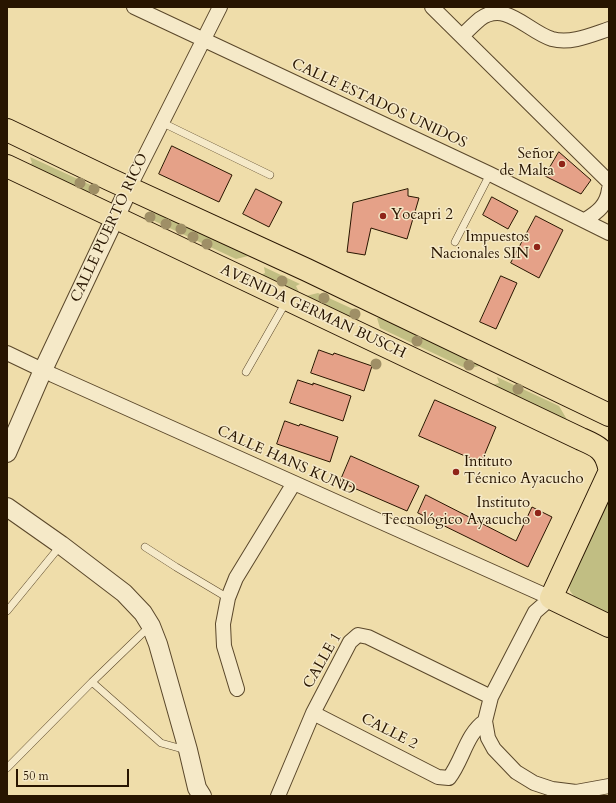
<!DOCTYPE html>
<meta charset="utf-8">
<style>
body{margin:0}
#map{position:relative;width:616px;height:803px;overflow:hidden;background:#efddaa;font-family:Cardo,serif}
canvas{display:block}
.frame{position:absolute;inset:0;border:8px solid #281500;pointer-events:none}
.scale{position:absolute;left:16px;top:769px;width:113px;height:18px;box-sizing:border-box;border:2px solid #281500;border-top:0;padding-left:5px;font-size:12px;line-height:14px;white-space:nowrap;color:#281500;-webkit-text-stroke:3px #f5e9c8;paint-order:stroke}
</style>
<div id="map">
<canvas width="616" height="803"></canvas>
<div class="frame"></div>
<div class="scale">50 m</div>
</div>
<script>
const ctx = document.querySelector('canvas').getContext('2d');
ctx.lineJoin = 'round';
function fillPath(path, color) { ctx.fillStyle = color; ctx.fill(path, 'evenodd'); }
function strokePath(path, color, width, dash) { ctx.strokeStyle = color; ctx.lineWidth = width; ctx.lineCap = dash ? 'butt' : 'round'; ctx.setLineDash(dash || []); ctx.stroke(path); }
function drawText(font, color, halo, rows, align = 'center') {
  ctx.font = font + ' Cardo,serif'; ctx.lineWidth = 3; ctx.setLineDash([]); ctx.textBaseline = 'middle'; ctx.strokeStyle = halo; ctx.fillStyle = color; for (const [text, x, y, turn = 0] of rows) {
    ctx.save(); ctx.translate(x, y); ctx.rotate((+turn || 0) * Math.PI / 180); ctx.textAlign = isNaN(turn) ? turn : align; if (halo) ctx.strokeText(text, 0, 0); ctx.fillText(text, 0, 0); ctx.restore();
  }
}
fillPath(new Path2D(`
 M 30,157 L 95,187 L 96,191 L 93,193 L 91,197 L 26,166 L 32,163 Z
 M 152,209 L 249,255 L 248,256 L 236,259 L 148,218 Z
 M 264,267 L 300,284 L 296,286 L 301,296 L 258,276 L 265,273 Z
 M 318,293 L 355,310 L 359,319 L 352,321 L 302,297 Z
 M 377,318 L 382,318 L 483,365 L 467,369 L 380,328 Z
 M 497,377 L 559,406 L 569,423 L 492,385 L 499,383 Z
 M 609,496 L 609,614 L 576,599 L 570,591 L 567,568 Z`), '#c1be83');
const building = new Path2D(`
 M 172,146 L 232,175 L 219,202 L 159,174 Z
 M 559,152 L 591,180 L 581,194 L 545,176 Z
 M 256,189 L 282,202 L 269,227 L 243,214 Z
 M 408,189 L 408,196 L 419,198 L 407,239 L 371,228 L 365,255 L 347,252 L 353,203 Z
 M 492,197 L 518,211 L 508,229 L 483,215 Z
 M 536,216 L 563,230 L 539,278 L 511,263 Z
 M 501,276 L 517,283 L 496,329 L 480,322 Z
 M 319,350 L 333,355 L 334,353 L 372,366 L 364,391 L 311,373 Z
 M 298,380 L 313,385 L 313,383 L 351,396 L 343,421 L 290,403 Z
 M 435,400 L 496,427 L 481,463 L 419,436 Z
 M 285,421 L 299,426 L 300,424 L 338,437 L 330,462 L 277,444 Z
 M 351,456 L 419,486 L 407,511 L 340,482 Z
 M 426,495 L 516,541 L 532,507 L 552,517 L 528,567 L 418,513 Z`);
fillPath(building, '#e5a188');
strokePath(building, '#281500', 1);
const service = new Path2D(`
 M 161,122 L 270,175
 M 455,242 L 490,174
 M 246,372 L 286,302
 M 145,547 L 176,567 L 228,598
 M 7,611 L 61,545
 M 92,682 L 161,743 L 186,750
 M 7,768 L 92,682 L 150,626`);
const minor = new Path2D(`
 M 134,7 L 490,174 L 609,233
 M 432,7 L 609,182
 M 462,36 C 468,30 474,24 480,19 C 506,0 528,32 552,39 C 571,44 591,35 609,29
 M 129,188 L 220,7
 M 585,220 C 598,212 607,205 609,189
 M 7,353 L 53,375 L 551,598 L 535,612 L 491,697 L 485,721 L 488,738 L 494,749 L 516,772 L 534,783 L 552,789 L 576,792 L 609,786
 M 237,689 L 224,646 L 223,624 L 228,598 L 236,578 L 294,483
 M 313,713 L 438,777 L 449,778 C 463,760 466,734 485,721
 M 278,796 L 313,713 L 350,642 L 358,635 L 368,637 L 491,697`);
const tertiary = new Path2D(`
 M 7,453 L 43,370 L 129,188
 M 7,507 L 61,545 L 124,593 L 143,613 L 151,626 L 158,644 L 188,750 L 197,788 L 202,796`);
const primary = new Path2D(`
 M 7,130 L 109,179 L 307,270 L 609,415
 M 7,166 L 581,439 C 597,446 605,449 609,467
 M 609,473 L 551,598 L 609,626`);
strokePath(service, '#5a472a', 8);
strokePath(minor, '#5a472a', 16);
strokePath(tertiary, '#5a472a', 20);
strokePath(primary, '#281500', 24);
strokePath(service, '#f5e9c8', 7);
strokePath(minor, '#f5e9c8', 14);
strokePath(tertiary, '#f5e9c8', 18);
strokePath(primary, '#efddaa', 22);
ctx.fillStyle = '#9f8f66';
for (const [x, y] of [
 [80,183],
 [94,189],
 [150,217],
 [166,224],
 [181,229],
 [193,237],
 [207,244],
 [282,281],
 [324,298],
 [355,314],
 [417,341],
 [376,364],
 [469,365],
 [518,389]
]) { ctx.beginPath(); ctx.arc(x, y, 5.5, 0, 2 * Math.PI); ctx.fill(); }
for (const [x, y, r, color] of [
 [562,164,4,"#8f2418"],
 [383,216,4,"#8f2418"],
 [537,247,4,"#8f2418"],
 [456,472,4,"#8f2418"],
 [538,513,4,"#8f2418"]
]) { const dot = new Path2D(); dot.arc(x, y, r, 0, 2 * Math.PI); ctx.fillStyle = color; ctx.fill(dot); strokePath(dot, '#f5e9c8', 1.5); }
drawText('15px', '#281500', '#f5e9c8', [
 ["CALLE ESTADOS UNIDOS",379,104,25],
 ["CALLE PUERTO RICO",110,228,-65],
 ["AVENIDA GERMAN BUSCH",313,312,25],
 ["CALLE HANS KUND",286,461,24],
 ["CALLE 1",323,661,-60],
 ["CALLE 2",389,732,27]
]);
drawText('15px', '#281500', '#f5e9c8', [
 ["Señor",554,155],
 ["de Malta",554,172],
 ["Yocapri 2",391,216,"left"],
 ["Impuestos",529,238],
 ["Nacionales SIN",529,255],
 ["Intituto",464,463,"left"],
 ["Técnico Ayacucho",464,480,"left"],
 ["Instituto",530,504],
 ["Tecnológico Ayacucho",530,521]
], 'right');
</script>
